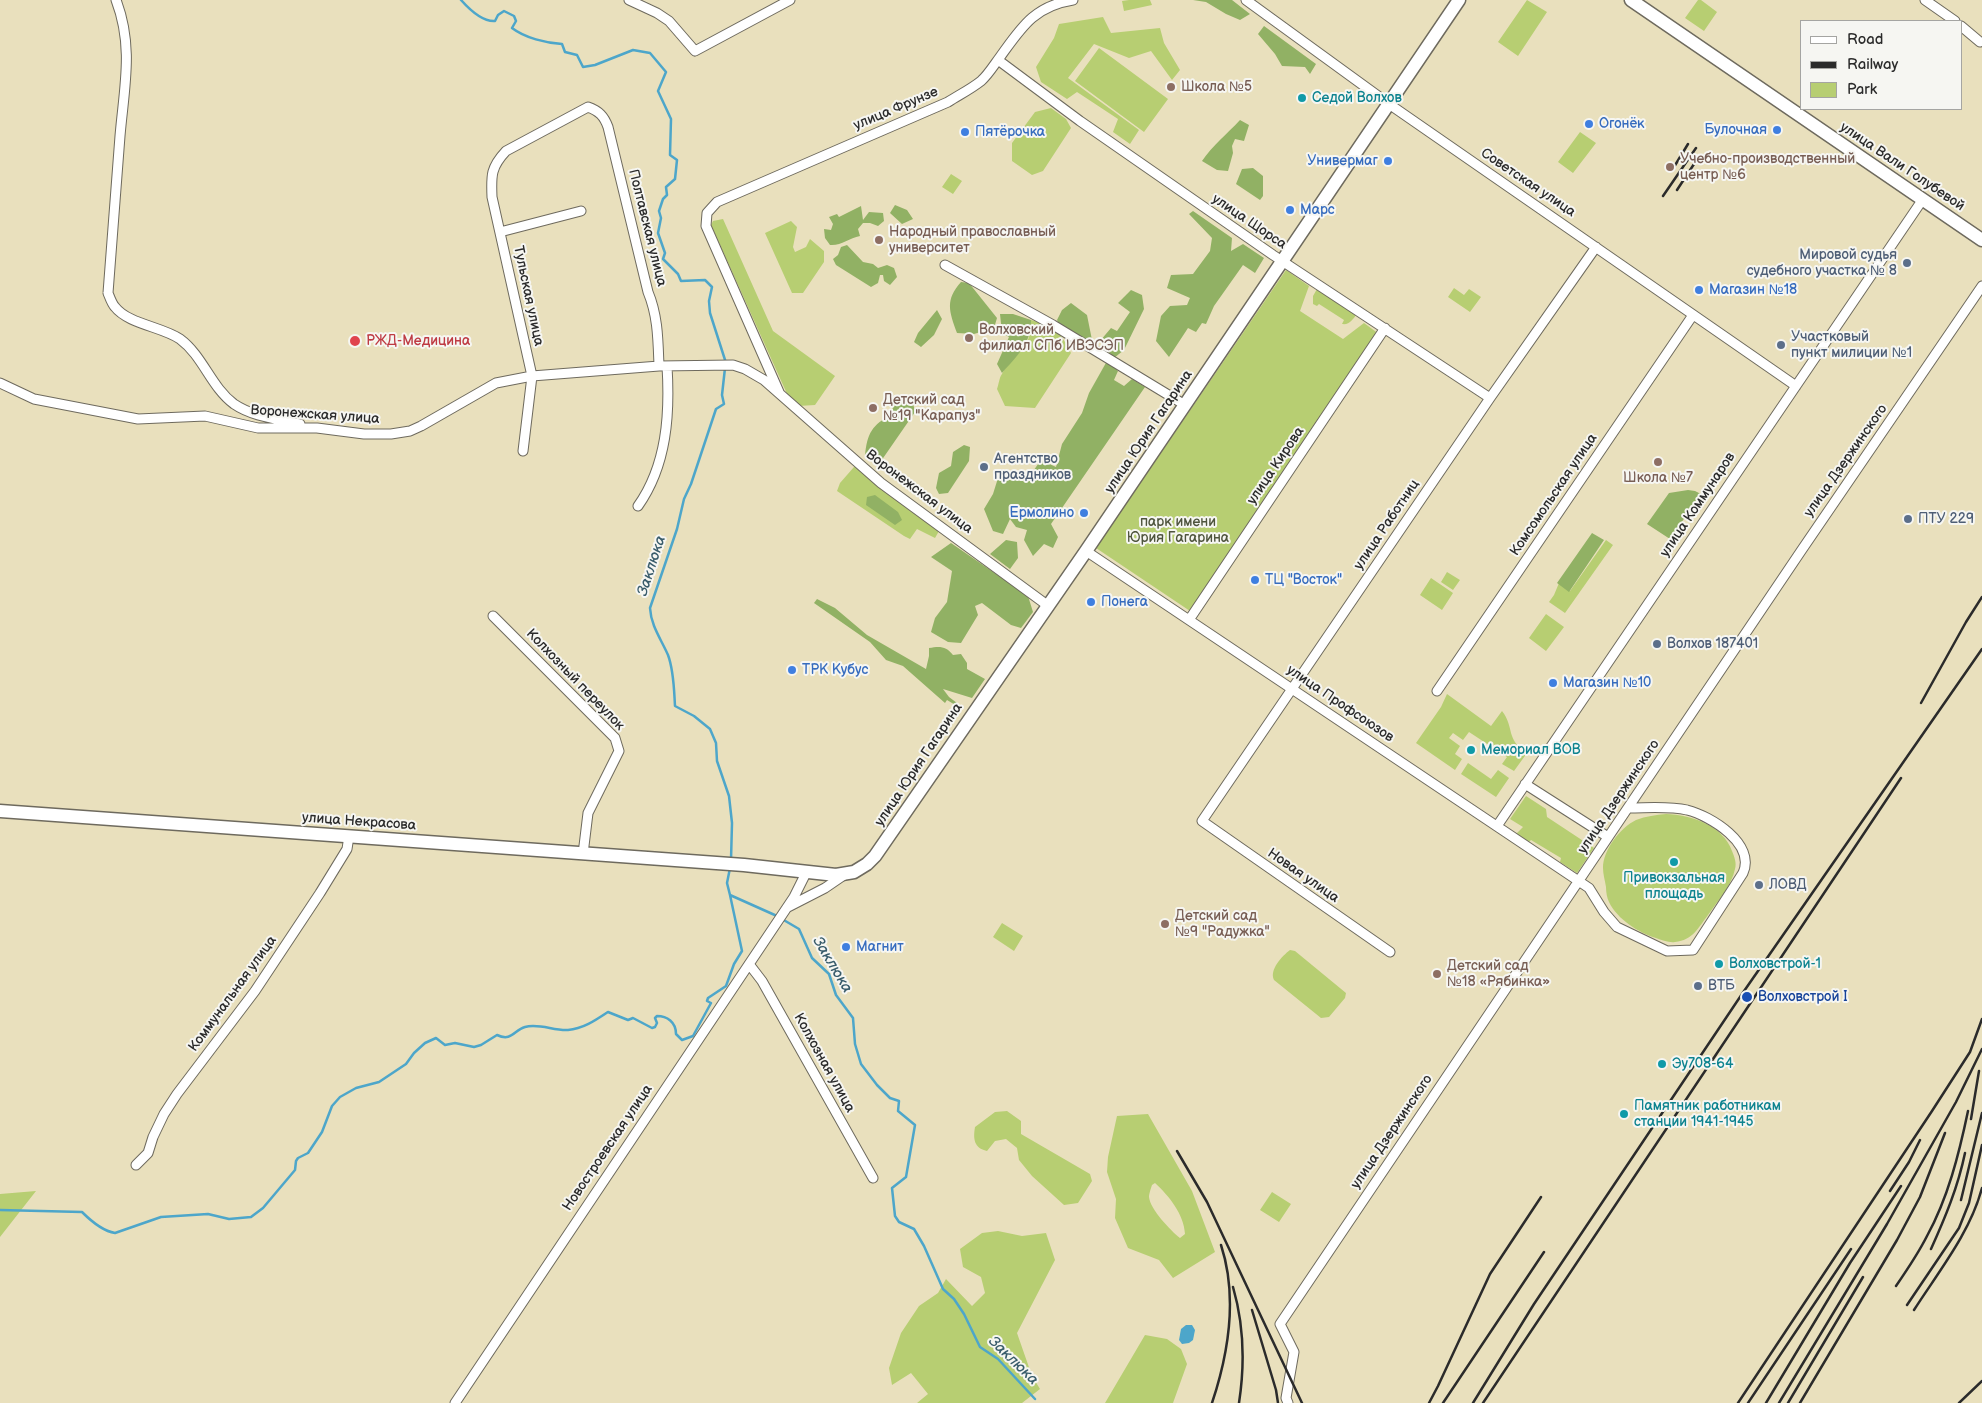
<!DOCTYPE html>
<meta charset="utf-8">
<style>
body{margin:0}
#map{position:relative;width:1982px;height:1403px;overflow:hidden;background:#e9e0bd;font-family:"Balsamiq Sans",sans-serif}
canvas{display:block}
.legend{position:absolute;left:1800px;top:20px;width:162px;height:90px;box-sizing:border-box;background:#f6f6f2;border:1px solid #a5a5a2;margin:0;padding:6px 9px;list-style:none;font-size:15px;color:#2b2b2b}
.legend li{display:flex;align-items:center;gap:10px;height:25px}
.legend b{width:25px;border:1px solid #a5a5a2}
</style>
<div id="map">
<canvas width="1982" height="1403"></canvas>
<ul class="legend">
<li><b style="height:6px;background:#fff"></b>Road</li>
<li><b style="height:6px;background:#2b2b2b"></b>Railway</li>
<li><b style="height:14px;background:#b7ce72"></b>Park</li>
</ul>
</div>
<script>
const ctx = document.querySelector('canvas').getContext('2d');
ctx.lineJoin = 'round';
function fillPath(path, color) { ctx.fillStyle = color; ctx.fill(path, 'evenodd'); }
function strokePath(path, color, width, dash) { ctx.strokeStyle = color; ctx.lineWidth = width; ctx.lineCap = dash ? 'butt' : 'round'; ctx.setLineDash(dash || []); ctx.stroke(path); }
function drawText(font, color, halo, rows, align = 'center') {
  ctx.font = font + ' "Balsamiq Sans",sans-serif'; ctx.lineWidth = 4; ctx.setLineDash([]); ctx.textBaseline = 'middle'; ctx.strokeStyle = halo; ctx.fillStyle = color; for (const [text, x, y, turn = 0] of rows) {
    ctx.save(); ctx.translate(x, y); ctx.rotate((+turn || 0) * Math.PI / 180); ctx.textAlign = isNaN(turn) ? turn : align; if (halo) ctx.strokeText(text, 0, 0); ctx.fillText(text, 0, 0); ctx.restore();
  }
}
fillPath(new Path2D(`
 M 1129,0 L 1150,0 L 1152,5 L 1124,11 L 1122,1 Z
 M 1527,0 L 1547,12 L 1518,56 L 1498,42 Z
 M 1698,0 L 1701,0 L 1717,12 L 1704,31 L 1685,18 Z
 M 1103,17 L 1111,33 L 1160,28 L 1164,43 L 1180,70 L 1172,80 L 1151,51 L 1129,58 L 1094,44 L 1068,78 L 1139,130 L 1130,144 L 1113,132 L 1118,119 L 1077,92 L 1067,99 L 1041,82 L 1036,67 L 1054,38 L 1059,24 Z
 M 1099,48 L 1168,99 L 1144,132 L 1075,81 Z
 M 1051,108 L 1066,119 L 1071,128 L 1043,171 L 1032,175 L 1012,161 L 1012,143 L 1035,112 Z
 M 1580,132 L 1596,143 L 1573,173 L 1558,162 Z
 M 951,174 L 962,181 L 953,194 L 942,187 Z
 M 723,219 L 773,331 L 835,376 L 815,405 L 798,406 L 788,396 L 711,225 L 713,221 Z
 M 791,221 L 797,227 L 793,247 L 795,252 L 806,247 L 810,239 L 824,251 L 824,262 L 803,293 L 792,293 L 765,233 Z
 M 1286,270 L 1309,286 L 1300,311 L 1343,339 L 1364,323 L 1379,334 L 1193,613 L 1096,548 Z
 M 1454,288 L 1464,295 L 1469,289 L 1481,297 L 1470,312 L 1448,297 Z
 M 1317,289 L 1357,314 C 1352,320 1350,325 1342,324 L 1344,320 L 1319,304 L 1317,306 L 1313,304 L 1313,296 Z
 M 1031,320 C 1053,325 1062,334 1071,353 L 1035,408 L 1005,406 L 997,389 C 999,384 999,378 1002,374 C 1013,352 1032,351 1031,320 Z
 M 854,467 L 857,467 L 905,507 L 939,531 L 935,538 L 917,529 L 910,539 L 904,536 L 837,491 L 840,483 Z
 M 1606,540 L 1613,545 L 1565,613 L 1549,602 L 1554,595 L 1559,583 L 1570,591 Z
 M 1447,572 L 1460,580 L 1453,590 L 1441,582 Z
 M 1431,578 L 1453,593 L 1442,610 L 1420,595 Z
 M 1546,614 L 1564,627 L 1546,651 L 1529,638 Z
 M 1447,694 L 1491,726 L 1502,711 C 1515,728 1505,739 1527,753 L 1514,771 L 1502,764 L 1507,757 L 1469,732 L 1463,740 L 1453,733 L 1449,738 L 1460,746 L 1455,754 L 1462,759 L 1455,770 L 1416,743 L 1441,707 Z
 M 1468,763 L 1491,779 L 1498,770 L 1509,778 L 1496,797 L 1461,774 Z
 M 1526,796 L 1546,809 L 1547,817 L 1594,848 L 1577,873 L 1560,862 L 1561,858 L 1531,840 L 1528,843 L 1516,834 L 1523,827 L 1510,819 Z
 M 1666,814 C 1691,815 1723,825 1732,851 C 1734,856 1737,863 1735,869 C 1732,885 1717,902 1708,915 C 1698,928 1693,940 1675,942 C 1669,943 1662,940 1656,938 C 1639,933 1617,919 1609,902 C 1607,898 1606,892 1606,887 C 1605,881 1603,874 1603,868 C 1603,850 1620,828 1636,820 C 1646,816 1656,815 1666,814 Z
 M 1002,923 L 1023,936 L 1014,951 L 993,937 Z
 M 1290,950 L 1295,951 L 1346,993 L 1345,998 L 1329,1017 L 1321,1018 L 1274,980 C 1269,970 1282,956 1290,950 Z
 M 1007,1111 L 1021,1121 L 1021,1134 L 1090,1174 L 1092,1181 L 1078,1203 L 1064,1205 L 1032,1176 L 1019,1160 L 1017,1148 L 1006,1139 L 995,1141 L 987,1151 C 974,1148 973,1139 975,1127 L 995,1112 Z
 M 1148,1114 L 1192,1191 L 1215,1252 L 1173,1278 L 1159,1260 L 1128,1248 L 1115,1218 L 1116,1199 L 1107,1172 L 1108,1157 L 1117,1116 ZM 1155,1183 C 1169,1196 1184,1214 1185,1234 L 1180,1238 C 1171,1231 1150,1209 1149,1197 C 1149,1194 1151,1188 1152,1185 Z
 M 36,1191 L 0,1237 L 0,1194 Z
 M 1272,1192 L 1291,1204 L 1279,1222 L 1260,1210 Z
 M 998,1231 L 1022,1236 L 1046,1233 L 1055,1260 L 1017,1333 L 1032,1376 L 1040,1389 L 1022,1403 L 917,1403 L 928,1394 L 911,1373 L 892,1385 L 889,1368 L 901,1333 L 919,1306 L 938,1293 L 946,1279 L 972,1306 L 985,1293 L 981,1277 L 963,1267 L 960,1249 L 982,1233 Z
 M 1145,1335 L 1167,1339 L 1181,1349 L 1187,1364 L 1173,1403 L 1105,1403 Z`), '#b7ce72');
fillPath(new Path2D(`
 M 1193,0 L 1232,0 L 1250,14 L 1240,20 L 1226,14 L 1206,2 Z
 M 1264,26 L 1316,64 L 1310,74 L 1305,67 L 1282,66 L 1275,54 L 1258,34 Z
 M 1240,120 L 1249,125 L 1244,141 L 1235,139 L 1232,146 L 1233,153 L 1228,171 L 1217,170 L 1202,161 C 1213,145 1227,134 1240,120 Z
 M 1253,168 L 1263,176 L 1263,196 L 1260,200 L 1236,184 L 1242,169 Z
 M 895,205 L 907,210 L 913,219 L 902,224 L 890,213 Z
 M 861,206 L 863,220 L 869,212 L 883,213 L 884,221 L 878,226 L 870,223 L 863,223 L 858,229 L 860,236 C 849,238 841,246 830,245 L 825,238 L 824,229 L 831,230 L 833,224 L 829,217 L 837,214 L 839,217 Z
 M 1193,211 L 1232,238 L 1231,251 L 1243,244 L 1264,258 L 1255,273 L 1243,265 L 1214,306 L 1206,324 L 1202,323 L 1196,332 L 1188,328 L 1169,357 L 1156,341 L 1161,316 L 1170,306 L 1187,305 L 1190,298 L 1167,288 L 1171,275 L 1193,274 L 1210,251 L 1212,238 L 1189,214 Z
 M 847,245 L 863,262 L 873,264 L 878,268 L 887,265 L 894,268 L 897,277 L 890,285 L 884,281 L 883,275 L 880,275 L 878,283 L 871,287 L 836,265 L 833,259 L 838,255 L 841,247 Z
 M 961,282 L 969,283 L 997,318 L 994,328 L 974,334 L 957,333 C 949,311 945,300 961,282 Z
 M 1131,290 L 1142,295 L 1144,309 L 1124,350 L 1114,358 L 1100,341 L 1111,328 L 1117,331 L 1130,312 L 1118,303 Z
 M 1071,303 L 1087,315 L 1092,340 L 1082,348 L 1068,341 L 1057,320 L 1062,310 Z
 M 937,310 L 942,319 L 934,335 L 921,347 L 914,342 L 918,333 Z
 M 1000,314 L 1013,314 L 1031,320 C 1032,343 1016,357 1002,373 L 997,364 L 1009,337 L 1002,333 Z
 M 1107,361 L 1118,371 L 1114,380 L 1124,386 L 1132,379 L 1145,387 L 1051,524 L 1058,537 L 1053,548 L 1044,544 L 1033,556 L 1024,540 L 1027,530 L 1016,527 L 1010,519 L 1003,534 L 993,531 L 984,509 L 993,494 L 998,478 L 1012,472 L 1026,481 L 1041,460 L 1056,467 L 1062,444 L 1082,413 L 1089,393 Z
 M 902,395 L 913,403 L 915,412 L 879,464 L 871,461 L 865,456 C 867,434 872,424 892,415 L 893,404 Z
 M 964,445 L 970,447 L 969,461 L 948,493 L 939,494 L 936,488 L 939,473 L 951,466 L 953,452 Z
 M 1688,490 L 1695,491 L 1701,494 L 1670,539 L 1647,524 L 1669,493 Z
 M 875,495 L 898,512 L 902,520 L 895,525 L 866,505 L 867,497 Z
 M 1592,533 L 1604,540 L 1569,592 L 1557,583 Z
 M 1006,540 L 1017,542 L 1018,558 L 1010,569 L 990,554 Z
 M 951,543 L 1028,596 L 1033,612 L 1021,628 L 1011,625 L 982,603 L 975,606 L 978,615 L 961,643 L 948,642 L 931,632 L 935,618 L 947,602 L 952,571 L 931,557 Z
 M 817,599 L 835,608 L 867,635 L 926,669 L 929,656 L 929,648 C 940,646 946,646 953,655 L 961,654 L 967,663 L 967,669 L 985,679 L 972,698 L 943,689 L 949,697 L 957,703 L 957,706 L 947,700 L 945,703 L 903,666 L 886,660 L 870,642 L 814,603 Z`), '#91b164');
fillPath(new Path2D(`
 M 1186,1325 L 1192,1325 L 1195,1330 L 1193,1340 L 1189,1343 L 1182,1344 L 1179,1340 L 1181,1329 Z`), '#4da6ca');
strokePath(new Path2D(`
 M 461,0 C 469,9 482,22 495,21 L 498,15 L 504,11 L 514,16 L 516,21 L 512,28 C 525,38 546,43 562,44 L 565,52 L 577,55 L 583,67 L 595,65 L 633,50 L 650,53 L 666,72 L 658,91 L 671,119 L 670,155 L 677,160 L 675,179 L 666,187 L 667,195 L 663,199 L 659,211 L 661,218 L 658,233 L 665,253 L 663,259 L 678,274 L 681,281 L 705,280 L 712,287 L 709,301 L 710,313 L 726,363
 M 725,368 L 722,395 L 724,404 L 716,409 L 691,484 L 684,499 L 677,529 L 650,608 C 651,626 661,639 668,655 C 674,671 674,690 675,706 L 694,716 L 710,729 L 716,743 L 717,761 L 729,796 L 732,823 L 731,860
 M 730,868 L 727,883 L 730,895 L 777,916
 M 782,919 L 799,929 L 812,958 L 829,974 L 836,995 L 853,1018 L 855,1044 L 861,1064 L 877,1085 L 890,1098 L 899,1101 L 898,1111 L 915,1125 L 906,1177 L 892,1188 L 895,1216 L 899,1222 L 914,1229 L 924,1246 L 943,1289 L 954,1299 L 964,1314 L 980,1347 L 998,1359 L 1035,1399
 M 0,1210 L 82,1212 C 91,1221 102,1231 115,1233 L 161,1217 L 208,1214 L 229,1219 L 251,1217 L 263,1208 L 295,1170 L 296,1161 L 298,1158 L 308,1153 L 322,1132 L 332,1106 L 340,1097 L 356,1088 L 379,1082 L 406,1064 L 414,1053 L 425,1043 L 436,1038 L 445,1045 L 455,1043 L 474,1047 L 481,1045 L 497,1035 C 512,1042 514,1030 525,1027 C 539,1023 554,1031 568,1030 C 583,1029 596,1020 608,1012 L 628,1020 L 633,1018 L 652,1028 L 655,1027 L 657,1023 L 655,1018 L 657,1016 C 667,1016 676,1022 676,1034 L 682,1040 L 693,1036 L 711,1003 L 707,1001 L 708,998 L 726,986 L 734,964 L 742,951 L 730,895`), '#4da6ca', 2.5);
const minor = new Path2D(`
 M 116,0 C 134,47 124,88 120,136 C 116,189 112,241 108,293 C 110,298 112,304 115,307 C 128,324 163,327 180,339 C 203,356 211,387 234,404 C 253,417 278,419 300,424
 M 629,0 L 657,13 L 669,21 L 695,51 L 790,0
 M 1246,0 L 1389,104 L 1796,386
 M 1925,0 L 1955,21
 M 1961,26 L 1980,42
 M 998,60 L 1080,121 L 1273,255 L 1490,398
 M 500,232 L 581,211
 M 945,265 L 1053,325 L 1185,405
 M 0,383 L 34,399 L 138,419 L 205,416 L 258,428 L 317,428 L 364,434 L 391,434 L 410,431 L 421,426 L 496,383 L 532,376 L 659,366 L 733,365 L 745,369 L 764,380 L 881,483 L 1047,605
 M 779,392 L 706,226 L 707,213 L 717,202 L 948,102 C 959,95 971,89 981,81 C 988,75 994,65 1000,57 C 1021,28 1034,6 1073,0
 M 523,451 L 532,376 L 492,197 C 491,175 491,167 506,151 L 588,107 C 599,111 604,116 608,127 L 648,292 C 658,316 658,340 659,366
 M 638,506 C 667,465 670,414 667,366
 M 1086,551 L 1589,888 L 1604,912 L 1617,927 L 1667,951 L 1693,950 L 1743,873 C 1756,844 1711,816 1687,810 C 1669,806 1648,808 1629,808
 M 493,616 L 615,738 L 619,751 L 588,813 L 583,854
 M 1189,620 L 1385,328
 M 1437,691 L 1693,315
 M 1525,784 L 1608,837
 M 1497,826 L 1923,199
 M 788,907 L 825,888 L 844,875
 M 1390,952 L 1202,821 L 1490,398 L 1596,247
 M 749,964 L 762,981 L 873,1178
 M 136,1165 L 148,1153 L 153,1137 L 164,1114 L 177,1094 L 255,991 L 320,893 L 347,849 L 349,836
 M 455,1403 L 794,897 L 807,871
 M 1288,1403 L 1286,1398 L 1294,1352 L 1280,1324 L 1801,551 L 1982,286`);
const secondary = new Path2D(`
 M 1631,0 L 1982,240
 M 0,811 L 744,865 L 836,875 L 854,872 L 867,864 L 875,856 L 1086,551 L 1459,0`);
strokePath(minor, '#6e6a5e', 11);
strokePath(secondary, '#6e6a5e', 15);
strokePath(minor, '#fff', 9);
strokePath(secondary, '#fff', 12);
strokePath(new Path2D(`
 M 1674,167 L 1688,144
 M 1677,190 L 1696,161
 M 1663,196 L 1696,148
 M 1921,703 L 1966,622 L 1982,597
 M 1971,1119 L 1979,1071
 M 1177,1151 L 1207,1202 L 1302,1403
 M 1890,1191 L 1909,1162 L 1920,1140
 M 1961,1200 L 1982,1113
 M 1931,1249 C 1945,1218 1958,1187 1965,1153
 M 1896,1286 C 1907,1270 1918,1254 1927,1236 C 1948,1198 1959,1154 1968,1111
 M 1233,1287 C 1244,1325 1245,1364 1239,1403
 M 1907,1305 L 1959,1228 L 1969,1203 L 1982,1145
 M 1252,1310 L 1276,1390 L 1278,1403
 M 1914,1310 C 1939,1271 1970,1233 1982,1188
 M 1212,1403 C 1229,1352 1238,1297 1221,1245
 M 1429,1403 L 1438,1386 L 1490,1274 L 1541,1197
 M 1443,1403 L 1544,1252
 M 1473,1403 L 1534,1304 L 1742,994 L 1982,649
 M 1483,1403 L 1901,778
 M 1738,1403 L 1932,1111 L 1970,1052 L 1982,1019
 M 1748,1403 L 1851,1249
 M 1766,1403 L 1850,1263 L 1901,1186
 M 1779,1403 L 1887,1224 L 1956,1102 L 1982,1049
 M 1788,1403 L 1863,1277
 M 1800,1403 L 1897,1240 L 1920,1197 L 1945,1133
 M 1959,1403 L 1982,1381`), '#2b2b2b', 2.5);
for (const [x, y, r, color] of [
 [1171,87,5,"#8d6e63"],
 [1302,98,5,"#0f9aa8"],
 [1589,124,5,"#3f7fe0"],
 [1777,130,5,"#3f7fe0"],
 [965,132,5,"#3f7fe0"],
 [1388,161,5,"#3f7fe0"],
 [1670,167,5,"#8d6e63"],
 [1290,210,5,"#3f7fe0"],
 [879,240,5,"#8d6e63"],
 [1907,263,5,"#5c6f8a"],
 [1699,290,5,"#3f7fe0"],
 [969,338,5,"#8d6e63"],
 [355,341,6,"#e0444e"],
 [1781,345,5,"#5c6f8a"],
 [873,408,5,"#8d6e63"],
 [1658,462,5,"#8d6e63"],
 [984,467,5,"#5c6f8a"],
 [1084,513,5,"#3f7fe0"],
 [1908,519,5,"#5c6f8a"],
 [1255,580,5,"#3f7fe0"],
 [1091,602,5,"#3f7fe0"],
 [1657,644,5,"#5c6f8a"],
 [792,670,5,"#3f7fe0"],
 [1553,683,5,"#3f7fe0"],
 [1471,750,5,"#0f9aa8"],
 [1674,862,5,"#0f9aa8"],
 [1759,885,5,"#5c6f8a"],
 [1165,924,5,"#8d6e63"],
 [846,947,5,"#3f7fe0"],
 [1719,964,5,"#0f9aa8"],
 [1437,974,5,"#8d6e63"],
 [1698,986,5,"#5c6f8a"],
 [1747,997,6,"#1a4fb4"],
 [1662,1064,5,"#0f9aa8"],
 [1624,1114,5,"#0f9aa8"]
]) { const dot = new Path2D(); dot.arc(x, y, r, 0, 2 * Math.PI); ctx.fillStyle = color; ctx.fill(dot); strokePath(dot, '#f6f6f2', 2); }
drawText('14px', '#785e54', '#f6f6f2', [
 ["Школа №5",1181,87],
 ["Учебно-производственный",1680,159],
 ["центр №6",1680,175],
 ["Народный православный",889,232],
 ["университет",889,248],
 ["Волховский",979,330],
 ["филиал СПб ИВЭСЭП",979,346],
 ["Детский сад",883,400],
 ["№19 \"Карапуз\"",883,416],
 ["Школа №7",1658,478,"center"],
 ["Детский cад",1175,916],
 ["№9 \"Радужка\"",1175,932],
 ["Детский сад",1447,966],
 ["№18 «Рябинка»",1447,982]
], 'left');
drawText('14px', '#0d838f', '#f6f6f2', [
 ["Седой Волхов",1312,98],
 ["Мемориал ВОВ",1481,750],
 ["Привокзальная",1674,878,"center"],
 ["площадь",1674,894,"center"],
 ["Волховстрой-1",1729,964],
 ["Эу708-64",1672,1064],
 ["Памятник работникам",1634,1106],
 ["станции 1941-1945",1634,1122]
], 'left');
drawText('14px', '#2b2b2b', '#f6f6f2', [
 ["улица Фрунзе",896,109,-23],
 ["улица Вали Голубевой",1902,167,34],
 ["Советская улица",1528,183,34],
 ["улица Щорса",1249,222,34],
 ["Полтавская улица",647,228,76],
 ["Тульская улица",528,296,78],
 ["Воронежская улица",315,415,4],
 ["улица Юрия Гагарина",1149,432,-56],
 ["улица Дзержинского",1846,461,-55],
 ["улица Кирова",1276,466,-56],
 ["Воронежская улица",919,492,37],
 ["Комсомольская улица",1554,495,-56],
 ["улица Коммунаров",1698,505,-56],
 ["улица Работниц",1387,525,-56],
 ["Колхозный переулок",575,680,46],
 ["улица Профсоюзов",1340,704,34],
 ["улица Юрия Гагарина",919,765,-56],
 ["улица Дзержинского",1619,797,-56],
 ["улица Некрасова",359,822,4],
 ["Новая улица",1303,876,35],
 ["Коммунальная улица",233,994,-54],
 ["Колхозная улица",824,1063,61],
 ["улица Дзержинского",1392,1132,-56],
 ["Новостроевская улица",608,1148,-56]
]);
drawText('14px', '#366cbe', '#f6f6f2', [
 ["Огонёк",1599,124],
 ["Булочная",1767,130,"right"],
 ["Пятёрочка",975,132],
 ["Универмаг",1378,161,"right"],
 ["Марс",1300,210],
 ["Магазин №18",1709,290],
 ["Ермолино",1074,513,"right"],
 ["ТЦ \"Восток\"",1265,580],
 ["Понега",1101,602],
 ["ТРК Кубус",802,670],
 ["Магазин №10",1563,683],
 ["Магнит",856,947]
], 'left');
drawText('14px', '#4e5e75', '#f6f6f2', [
 ["Мировой судья",1897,255,"right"],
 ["судебного участка № 8",1897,271,"right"],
 ["Участковый",1791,337],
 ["пункт милиции №1",1791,353],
 ["Агентство",994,459],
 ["праздников",994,475],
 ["ПТУ 229",1918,519],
 ["Волхов 187401",1667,644],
 ["ЛОВД",1769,885],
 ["ВТБ",1708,986]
], 'left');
drawText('14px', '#be3a42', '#f6f6f2', [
 ["РЖД-Медицина",366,341]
], 'left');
drawText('14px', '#4e543d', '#f6f6f2', [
 ["парк имени",1178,522],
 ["Юрия Гагарина",1178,538]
]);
drawText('14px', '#164399', '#f6f6f2', [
 ["Волховстрой I",1758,997]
], 'left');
drawText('italic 15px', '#395c6b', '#f6f6f2', [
 ["Заклюка",652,566,-72],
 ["Заклюка",832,965,59],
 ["Заклюка",1013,1361,44]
]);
</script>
